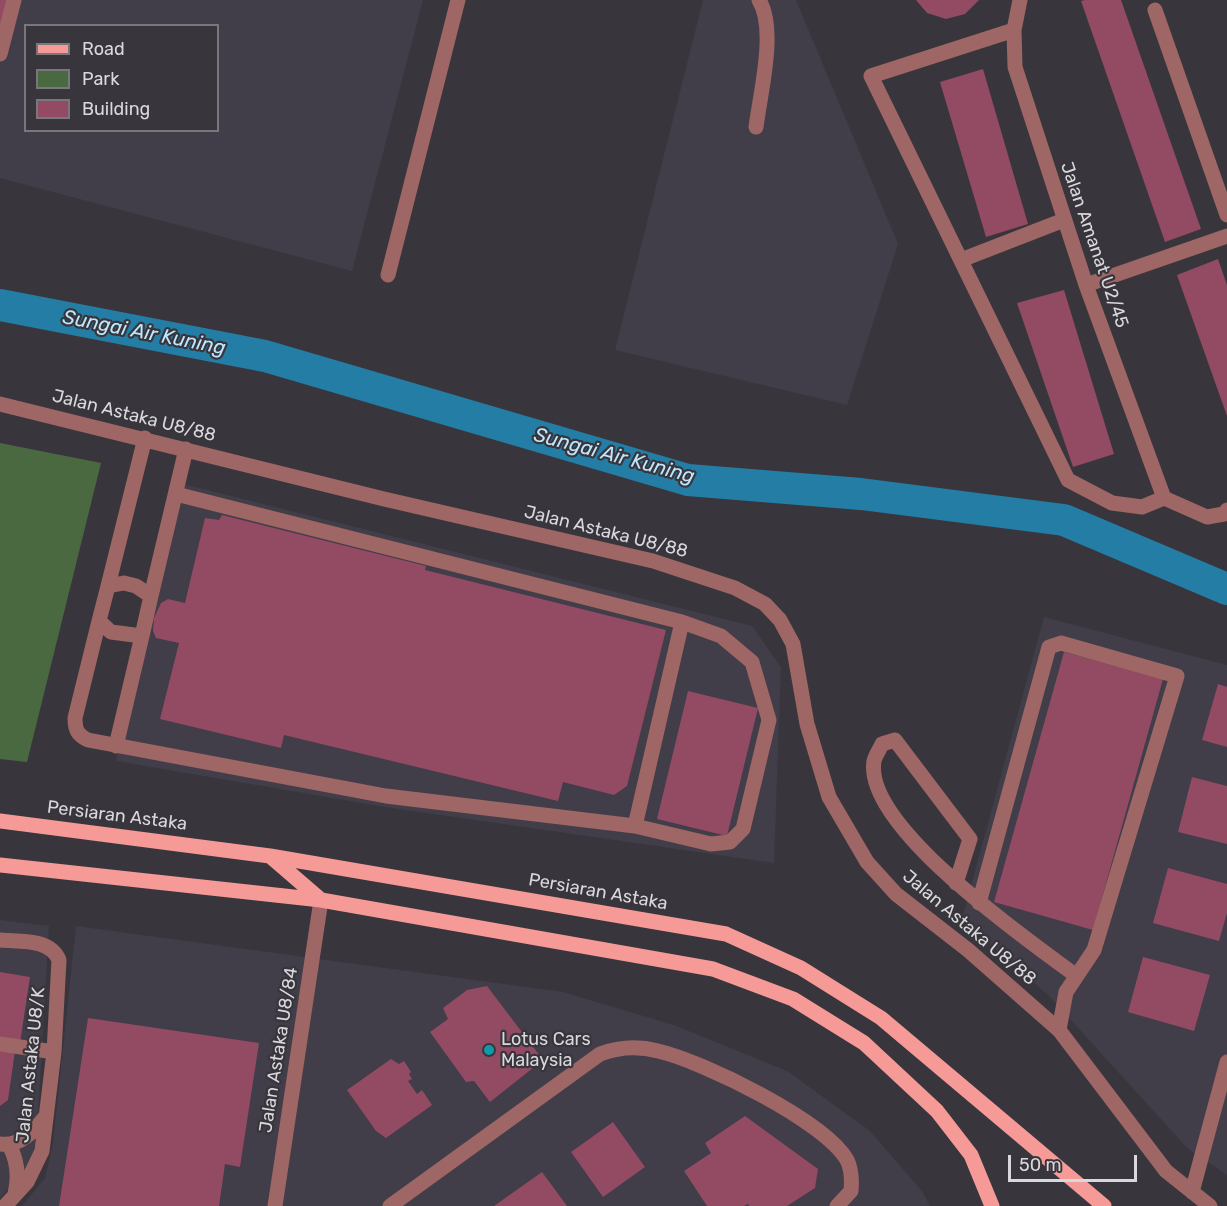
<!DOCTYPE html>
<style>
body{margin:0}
#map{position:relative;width:1227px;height:1206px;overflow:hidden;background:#38363c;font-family:Rubik,sans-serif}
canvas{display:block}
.legend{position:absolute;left:24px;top:24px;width:195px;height:108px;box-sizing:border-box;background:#38363c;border:2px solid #78777c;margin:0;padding:8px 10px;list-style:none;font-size:18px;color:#d9d8dc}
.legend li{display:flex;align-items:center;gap:12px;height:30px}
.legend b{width:30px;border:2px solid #78777c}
.scale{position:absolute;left:1008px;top:1155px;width:129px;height:27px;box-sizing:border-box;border:3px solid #d9d8dc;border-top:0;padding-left:8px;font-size:18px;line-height:21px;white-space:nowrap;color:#d9d8dc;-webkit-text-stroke:4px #38363c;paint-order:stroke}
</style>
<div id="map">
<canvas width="1227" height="1206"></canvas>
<ul class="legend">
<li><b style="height:8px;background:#f69a98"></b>Road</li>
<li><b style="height:16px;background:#4b6940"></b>Park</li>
<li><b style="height:16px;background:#934a63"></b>Building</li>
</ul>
<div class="scale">50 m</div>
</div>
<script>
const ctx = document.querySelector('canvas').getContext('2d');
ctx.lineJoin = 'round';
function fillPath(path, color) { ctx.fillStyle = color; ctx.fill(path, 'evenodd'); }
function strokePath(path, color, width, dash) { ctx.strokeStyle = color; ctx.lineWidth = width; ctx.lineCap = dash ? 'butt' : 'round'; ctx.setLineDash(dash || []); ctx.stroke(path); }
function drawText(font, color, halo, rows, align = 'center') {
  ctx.font = font + ' Rubik,sans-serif'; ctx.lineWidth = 4.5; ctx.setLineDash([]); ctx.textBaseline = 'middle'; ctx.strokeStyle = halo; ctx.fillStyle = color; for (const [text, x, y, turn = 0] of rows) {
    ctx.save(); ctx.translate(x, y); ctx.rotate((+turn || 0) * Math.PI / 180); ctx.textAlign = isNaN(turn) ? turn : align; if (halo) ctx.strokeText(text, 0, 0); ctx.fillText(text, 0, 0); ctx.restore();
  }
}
fillPath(new Path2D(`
 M 0,0 L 423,0 L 352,271 L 0,178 ZM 26,26 L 218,26 L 218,130 L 26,130 Z
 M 703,0 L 796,0 L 898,244 L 847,405 L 615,350 Z
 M 183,484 L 752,626 L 781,667 L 774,863 L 385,807 L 116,761 Z
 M 1044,617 L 1227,665 L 1227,1175 L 1188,1149 L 1050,997 L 962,919 Z
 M 0,920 L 49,926 L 36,1152 L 29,1167 L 0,1198 Z
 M 76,926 L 563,992 L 674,1025 L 787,1071 L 869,1130 L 922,1191 L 930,1206 L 22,1206 L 45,1178 L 53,1143 Z`), '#413d49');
fillPath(new Path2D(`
 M 0,443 L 101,463 L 27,762 L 0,759 Z`), '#4b6940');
strokePath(new Path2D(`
 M 0,305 L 265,356 L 688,480 L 861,494 L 1064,520 L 1227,589`), '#247da5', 32);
fillPath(new Path2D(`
 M 0,0 L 9,0 L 0,32 Z
 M 916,0 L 979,0 L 965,14 L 946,19 L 927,13 Z
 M 1085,0 L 1121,0 L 1201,229 L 1165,242 L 1081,1 Z
 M 983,69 L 1028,224 L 986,237 L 940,82 Z
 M 1218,259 L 1227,285 L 1227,416 L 1177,275 Z
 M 1064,290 L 1114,454 L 1073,467 L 1017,303 Z
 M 222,515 L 426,566 L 425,570 L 666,630 L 627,786 L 614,795 L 563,782 L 558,801 L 284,735 L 281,748 L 160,719 L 179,643 L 156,638 L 153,631 L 154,618 L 161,603 L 168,599 L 185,603 L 205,518 L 219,520 Z
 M 1064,652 L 1163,679 L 1093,930 L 994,902 Z
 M 1218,684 L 1227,687 L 1227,747 L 1202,740 Z
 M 688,691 L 758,708 L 727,836 L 657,819 Z
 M 1192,777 L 1227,786 L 1227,844 L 1178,832 Z
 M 1168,868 L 1227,884 L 1227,913 L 1219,941 L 1153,923 Z
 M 1143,957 L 1210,975 L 1194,1031 L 1128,1012 Z
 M 0,972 L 30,977 L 20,1043 L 0,1040 Z
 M 487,986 L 543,1060 L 490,1102 L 474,1081 L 466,1082 L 430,1032 L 448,1019 L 443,1008 L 467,990 Z
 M 88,1018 L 259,1043 L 240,1167 L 225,1164 L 219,1206 L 59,1206 Z
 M 0,1049 L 15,1051 L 8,1100 L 0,1106 Z
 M 391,1059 L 399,1064 L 404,1061 L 411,1072 L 409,1074 L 412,1079 L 408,1081 L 417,1094 L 422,1090 L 432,1105 L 386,1138 L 376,1131 L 347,1090 Z
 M 745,1116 L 818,1169 L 815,1188 L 787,1206 L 749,1206 L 748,1204 L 744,1206 L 707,1206 L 684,1171 L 711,1153 L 705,1143 Z
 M 613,1122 L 645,1167 L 603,1197 L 571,1152 Z
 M 542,1172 L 567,1206 L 494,1206 Z`), '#934a63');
strokePath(new Path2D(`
 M 1020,0 L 1014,30 L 1015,67 L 1086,285 L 1164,498
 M 1155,10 L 1227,215
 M 1014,30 L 871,76 L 1068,480 L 1112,503 L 1142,507 L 1164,498
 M 0,54 L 14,0
 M 756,127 C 760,94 777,29 759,0
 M 961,260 L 1064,220
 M 388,275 L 458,0
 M 1086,285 L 1227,236
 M 0,404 L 384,499 L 653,561 L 735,588 L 765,604 L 780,620 L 793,644 L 807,724 L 829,797 L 867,862 L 896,894 L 968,950 L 1059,1030 L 1166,1171 L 1210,1206
 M 1164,498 L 1207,517 L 1224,514 L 1227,510
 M 124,583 L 136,586 L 151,596 L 142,636 L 111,632 L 99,621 L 108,586 Z
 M 108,586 L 145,438
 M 151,596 L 186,449
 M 99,621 L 75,718 C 75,729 77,735 88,740 L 386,796 L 635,826 L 711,844 L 730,842 L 743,829 L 769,720 L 752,662 L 721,636 L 682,622 L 176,494
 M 116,746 L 142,636
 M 635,826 L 682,622
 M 956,883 L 970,839 L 895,740 L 882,744 C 880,749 875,756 874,761 C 863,826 1028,940 1075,975
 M 979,903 L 1049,647 L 1061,643 L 1177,676 L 1094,950 L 1066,992 L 1059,1030
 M 0,940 C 20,942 50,938 59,960 L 54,1052 L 42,1151 L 27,1182 L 5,1206
 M 0,1044 L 54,1052
 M 0,1144 C 20,1147 34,1131 46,1116
 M 9,1145 C 18,1161 19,1177 15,1194
 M 1192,1192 L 1227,1062
 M 275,1206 L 321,900
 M 390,1206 L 600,1054 C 619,1047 639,1046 658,1051 C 702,1061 825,1121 847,1160 C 852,1170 852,1180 851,1191 L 837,1206`), '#9e6665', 15);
strokePath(new Path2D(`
 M 0,821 L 270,856 L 726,934 L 801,968 L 881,1018 L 1104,1206
 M 270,856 L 321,900
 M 0,865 L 321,900 L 713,969 L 793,999 L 864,1043 L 937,1111 L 971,1155 L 992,1206`), '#f69a98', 15);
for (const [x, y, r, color] of [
 [489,1050,6,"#0f9aa8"]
]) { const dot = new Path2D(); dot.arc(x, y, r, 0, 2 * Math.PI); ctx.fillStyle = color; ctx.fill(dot); strokePath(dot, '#38363c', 2); }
drawText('18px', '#d9d8dc', '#38363c', [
 ["Jalan Amanat U2/45",1094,245,71],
 ["Jalan Astaka U8/88",134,416,14],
 ["Jalan Astaka U8/88",606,532,14],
 ["Persiaran Astaka",117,816,7],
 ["Persiaran Astaka",598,892,10],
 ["Jalan Astaka U8/88",969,928,40],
 ["Jalan Astaka U8/84",279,1050,-81],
 ["Jalan Astaka U8/K",31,1065,-84]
]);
drawText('18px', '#d9d8dc', '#38363c', [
 ["Lotus Cars",501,1040],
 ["Malaysia",501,1061]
], 'left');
drawText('italic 20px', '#bee7fe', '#38363c', [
 ["Sungai Air Kuning",144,333,11],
 ["Sungai Air Kuning",614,456,15]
]);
</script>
